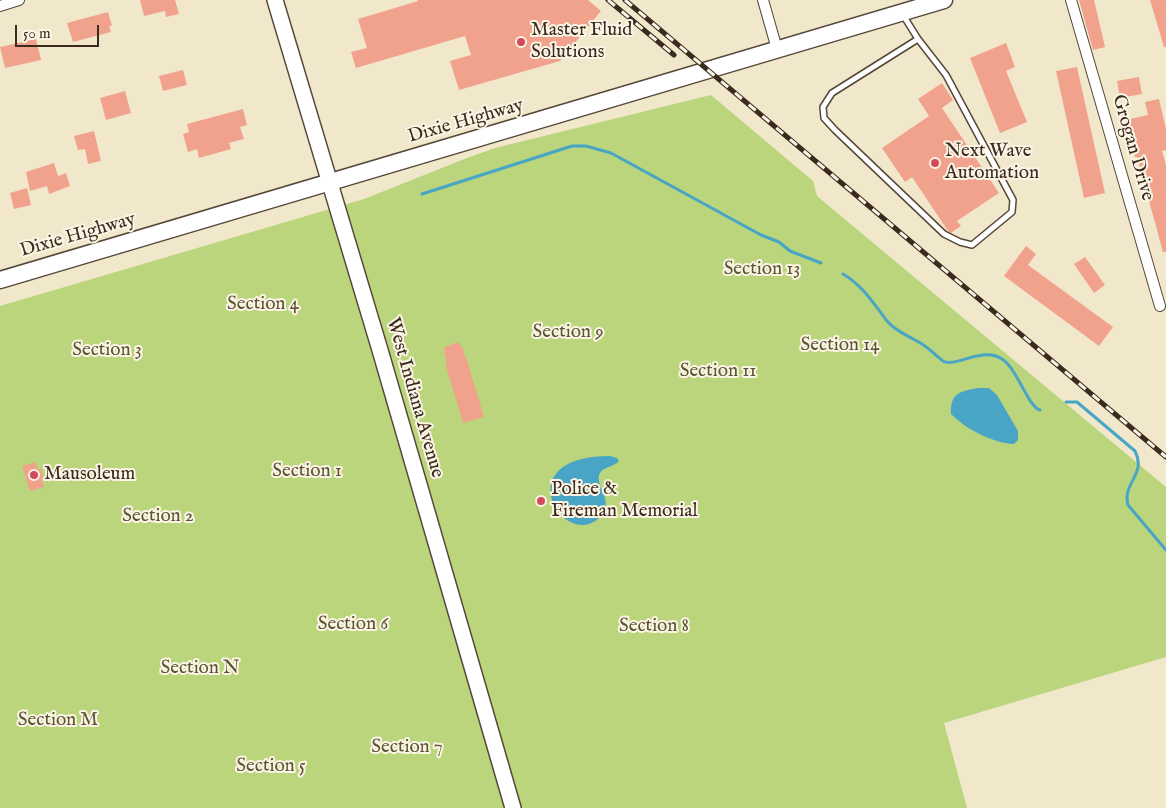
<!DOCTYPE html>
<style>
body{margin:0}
#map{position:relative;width:1166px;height:808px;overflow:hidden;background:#f1e8cc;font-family:"IM FELL English",serif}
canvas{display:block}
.scale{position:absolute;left:15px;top:25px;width:84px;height:22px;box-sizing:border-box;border:2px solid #3b2a1e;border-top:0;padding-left:6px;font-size:15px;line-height:18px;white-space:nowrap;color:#3b2a1e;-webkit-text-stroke:4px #fcf5e5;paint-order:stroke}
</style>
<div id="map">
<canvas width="1166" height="808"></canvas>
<div class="scale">50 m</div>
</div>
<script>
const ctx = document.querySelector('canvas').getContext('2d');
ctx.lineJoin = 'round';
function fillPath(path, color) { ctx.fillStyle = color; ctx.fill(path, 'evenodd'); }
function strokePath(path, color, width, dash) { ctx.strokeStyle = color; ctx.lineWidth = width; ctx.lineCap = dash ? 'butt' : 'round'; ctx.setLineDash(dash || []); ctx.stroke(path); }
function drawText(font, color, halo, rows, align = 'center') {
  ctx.font = font + ' "IM FELL English",serif'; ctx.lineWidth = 4; ctx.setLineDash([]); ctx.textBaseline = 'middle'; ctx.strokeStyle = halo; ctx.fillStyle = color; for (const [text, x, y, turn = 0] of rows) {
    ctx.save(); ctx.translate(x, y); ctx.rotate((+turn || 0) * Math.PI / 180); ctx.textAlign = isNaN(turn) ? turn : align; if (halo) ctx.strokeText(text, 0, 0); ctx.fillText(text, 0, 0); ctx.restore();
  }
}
fillPath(new Path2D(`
 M 711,95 L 813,181 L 817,196 L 1166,487 L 1166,657 L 944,723 L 967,808 L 0,808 L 0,306 L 364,199 L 467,158 L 495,148 Z`), '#bad57b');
fillPath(new Path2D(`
 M 979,388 L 989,388 L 997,395 L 1018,431 L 1018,440 L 1014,444 C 992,443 966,429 951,414 C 950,393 960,391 979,388 Z
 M 610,456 L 617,458 L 619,461 C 614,467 603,467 600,473 C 593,485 616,500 600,517 C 565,553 504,456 610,456 Z`), '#48a5c6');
strokePath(new Path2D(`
 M 422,194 L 572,146 L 586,146 L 611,153 L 761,235 L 779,242 L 790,251 L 821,263
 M 843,274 C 862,285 874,304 887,321 C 896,332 911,337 922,344 C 930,349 936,356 943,361 C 955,368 982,346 1002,359 C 1017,368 1028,407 1040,410
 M 1066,402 L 1077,402 L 1135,451 C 1147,475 1122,482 1128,505 L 1166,550`), '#48a5c6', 3);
fillPath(new Path2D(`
 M 140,0 L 175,0 L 179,14 L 166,17 L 165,11 L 144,16 Z
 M 418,0 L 588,0 L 601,11 L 560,61 L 459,90 L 450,61 L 471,55 L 465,36 L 356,68 L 351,52 L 367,48 L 358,19 L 418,1 Z
 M 1079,0 L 1094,0 L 1105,47 L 1093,50 Z
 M 1150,0 L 1166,0 L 1166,47 L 1164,47 Z
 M 108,12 L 112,26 L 109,26 L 111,32 L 73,42 L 67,23 Z
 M 36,39 L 41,60 L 5,68 L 0,47 Z
 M 1006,43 L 1015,67 L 1006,71 L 1027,122 L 1000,133 L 970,58 Z
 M 1077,67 L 1105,193 L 1084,198 L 1056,71 Z
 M 183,70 L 187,85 L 163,91 L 159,76 Z
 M 1139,77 L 1142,94 L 1120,98 L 1117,81 Z
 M 942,83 L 953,100 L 942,108 L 999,193 L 957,221 L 961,226 L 951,233 L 948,231 L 912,177 L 905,182 L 882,148 L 929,116 L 918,99 Z
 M 125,91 L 131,113 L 106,120 L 100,98 Z
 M 1159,99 L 1166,129 L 1166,150 L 1162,151 L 1166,165 L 1166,252 L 1163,252 L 1137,157 L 1135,157 L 1126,120 L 1148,115 L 1145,102 Z
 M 243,109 L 247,125 L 240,127 L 244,139 L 229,143 L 231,149 L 199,158 L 197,149 L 188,152 L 183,134 L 189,132 L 187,124 Z
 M 94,131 L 101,161 L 88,164 L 85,149 L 78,150 L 74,136 Z
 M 54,163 L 58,176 L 66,173 L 70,186 L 49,194 L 47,186 L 30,191 L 26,172 Z
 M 27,188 L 31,205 L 14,209 L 10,193 Z
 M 1026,246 L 1036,254 L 1028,265 L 1113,327 L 1099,346 L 1004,276 Z
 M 1085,257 L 1105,285 L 1094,293 L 1074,264 Z
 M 459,342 L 460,346 L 462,346 L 465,357 L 466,357 L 484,417 L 463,423 L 445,363 L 447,363 L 444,351 L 445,351 L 444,347 Z
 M 36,462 L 38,470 L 41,469 L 44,480 L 42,480 L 44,487 L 30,491 L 22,466 Z`), '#f1a28d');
const service = new Path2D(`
 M 903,15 L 918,39 L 946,75 L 1013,200 L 1012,212 L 972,245 L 960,242 L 944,234 L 835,130 L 824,118 L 823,107 L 832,93 L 918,39`);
const minor = new Path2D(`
 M 763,0 L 777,49
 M 1071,0 L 1160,306
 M 0,6 L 19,0`);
const secondary = new Path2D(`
 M 275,0 L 380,350 L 513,808`);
const primary = new Path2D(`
 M 0,280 L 944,0`);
strokePath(service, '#564638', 8);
strokePath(minor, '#564638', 12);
strokePath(secondary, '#564638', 18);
strokePath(primary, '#564638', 19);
strokePath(service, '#fff', 5);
strokePath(minor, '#fff', 10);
strokePath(secondary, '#fff', 15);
strokePath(primary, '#fff', 16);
const rail = new Path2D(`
 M 608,0 L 674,55
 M 625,0 L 1166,457`);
strokePath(rail, '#3b2a1e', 5);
strokePath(rail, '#fcf5e5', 3, [9]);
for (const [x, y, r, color] of [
 [521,42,5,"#d1495b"],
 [935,163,5,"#d1495b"],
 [34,475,5,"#d1495b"],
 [541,501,5,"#d1495b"]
]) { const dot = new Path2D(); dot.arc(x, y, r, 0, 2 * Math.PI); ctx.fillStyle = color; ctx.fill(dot); strokePath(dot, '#fcf5e5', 2); }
drawText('19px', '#3b2a1e', '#fcf5e5', [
 ["Master Fluid",531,31],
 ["Solutions",531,53],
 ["Next Wave",945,152],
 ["Automation",945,174],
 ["Mausoleum",44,475],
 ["Police &",551,490],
 ["Fireman Memorial",551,512]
], 'left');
drawText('19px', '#3b2a1e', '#fcf5e5', [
 ["Dixie Highway",466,122,-16],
 ["Grogan Drive",1132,148,74],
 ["Dixie Highway",78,236,-16],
 ["West Indiana Avenue",414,398,74]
]);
drawText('19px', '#5b5535', '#fcf5e5', [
 ["Section 13",762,270],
 ["Section 4",263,305],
 ["Section 9",568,333],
 ["Section 14",840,346],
 ["Section 3",107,351],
 ["Section 11",718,372],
 ["Section 1",307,472],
 ["Section 2",158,517],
 ["Section 6",353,625],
 ["Section 8",654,627],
 ["Section N",200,669],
 ["Section M",58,721],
 ["Section 7",407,748],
 ["Section 5",271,767]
]);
</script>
